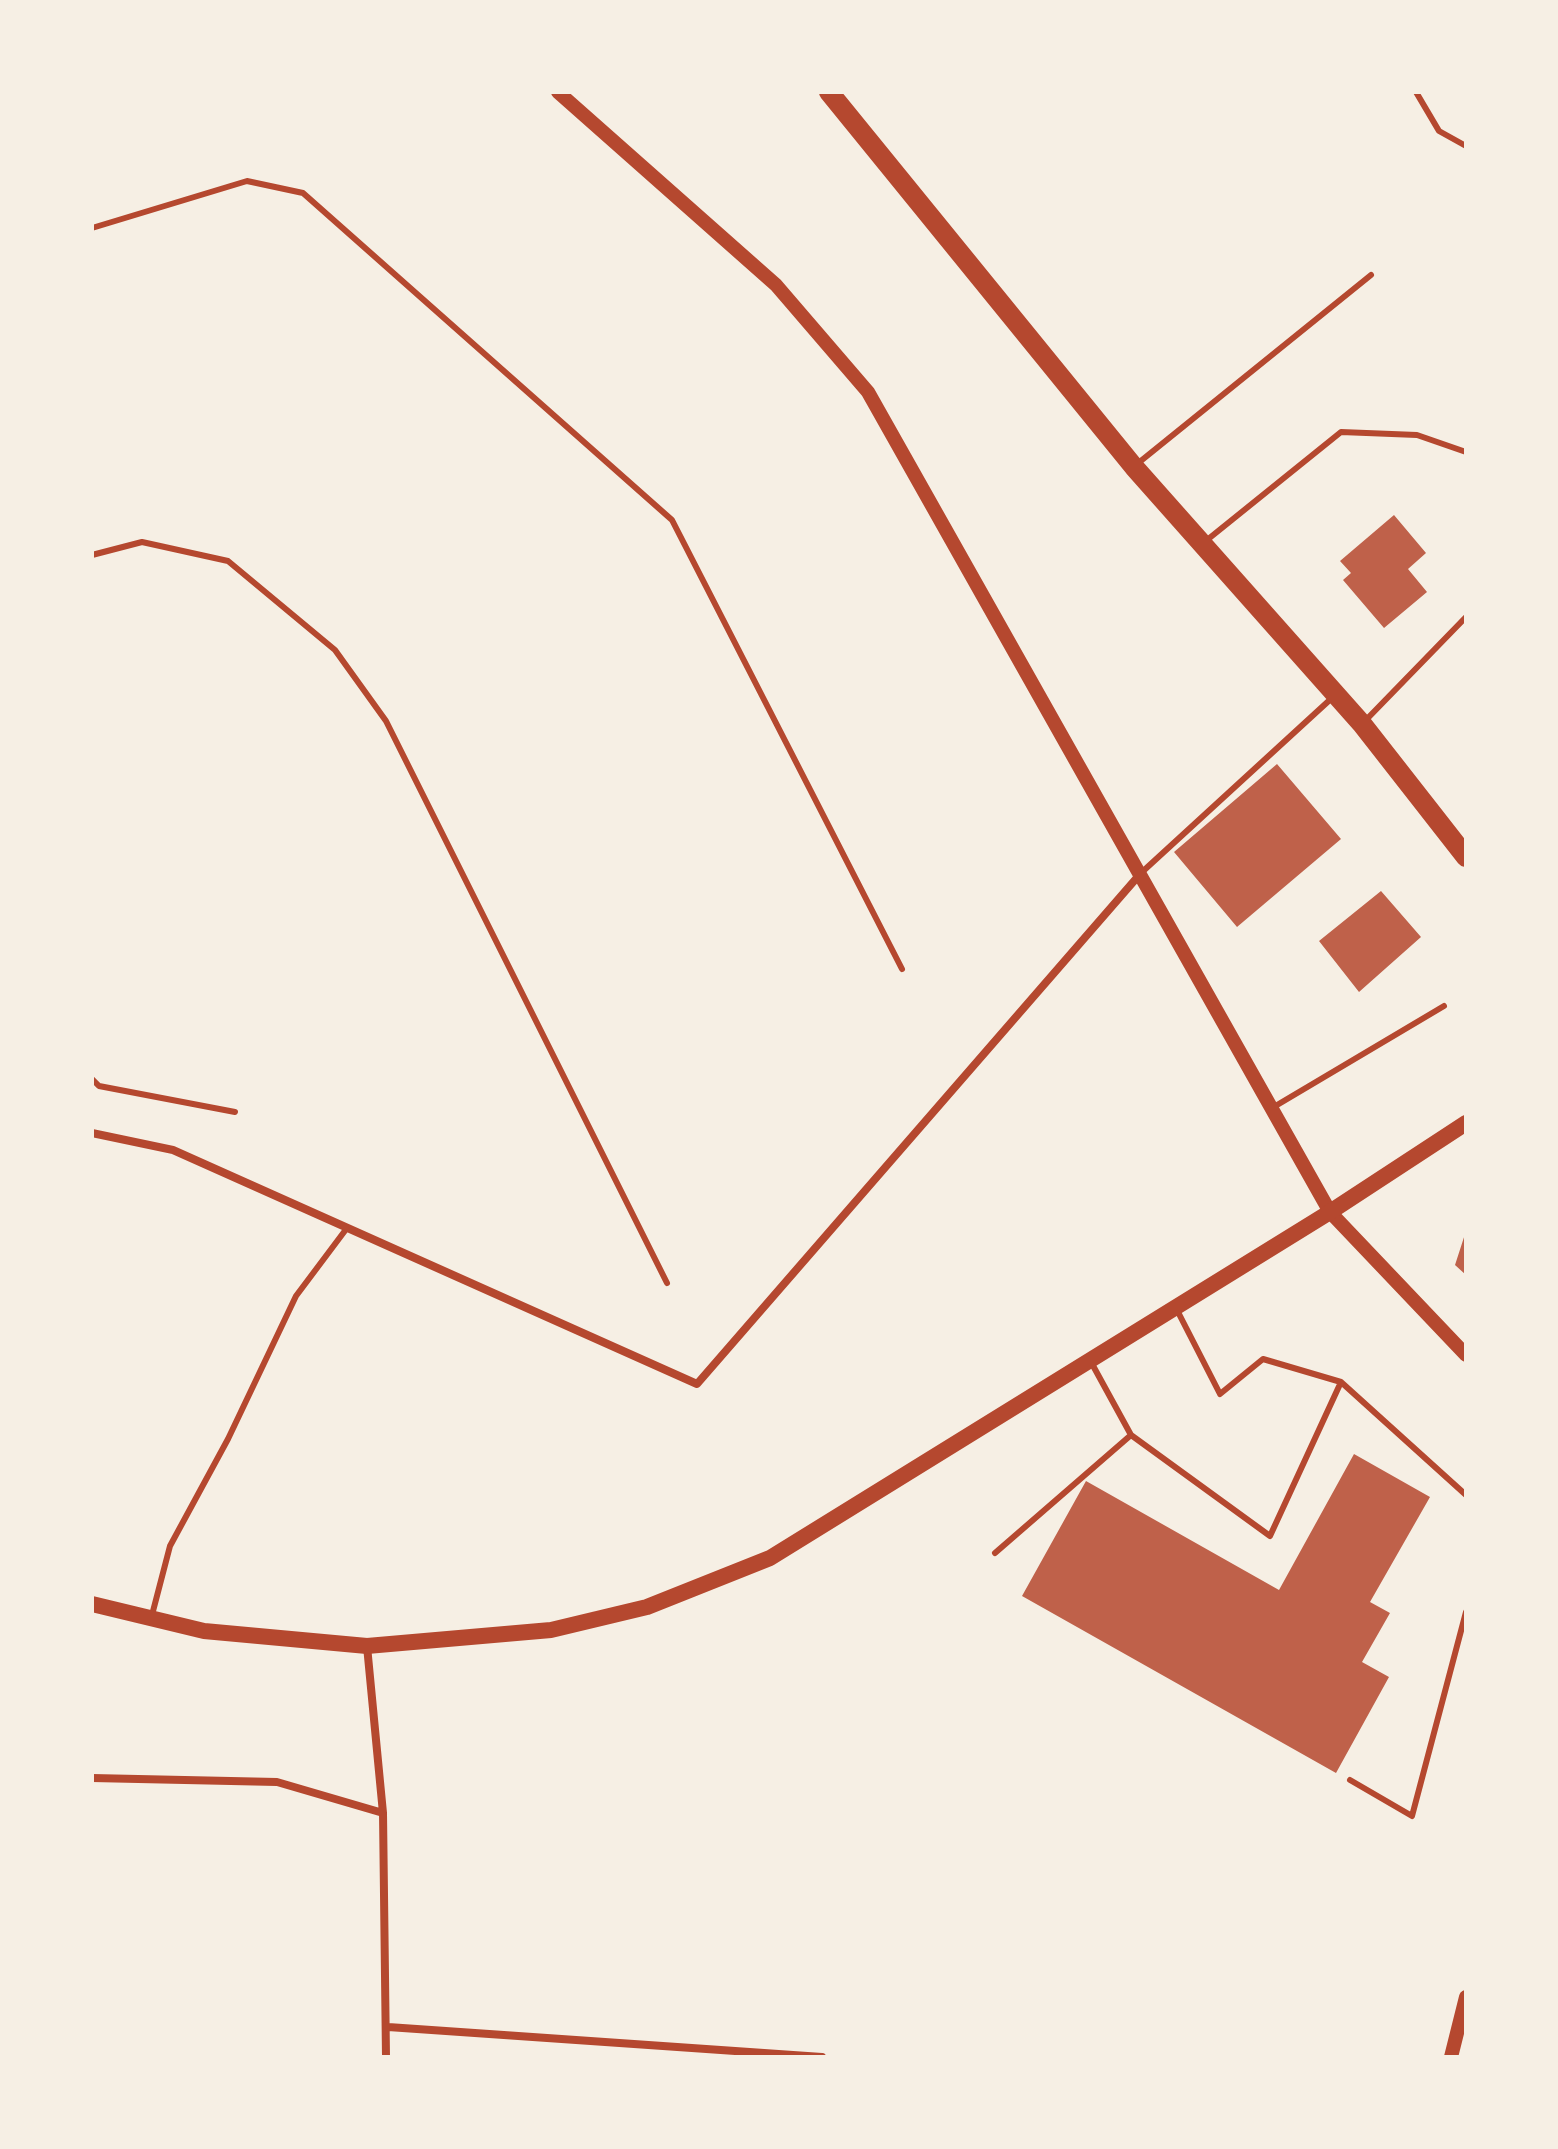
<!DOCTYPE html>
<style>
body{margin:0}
#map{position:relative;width:1558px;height:2149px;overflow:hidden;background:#f6efe4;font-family:"Work Sans",sans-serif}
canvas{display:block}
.frame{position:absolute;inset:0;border:94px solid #f6efe4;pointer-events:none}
</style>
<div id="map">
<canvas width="1558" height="2149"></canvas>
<div class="frame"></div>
</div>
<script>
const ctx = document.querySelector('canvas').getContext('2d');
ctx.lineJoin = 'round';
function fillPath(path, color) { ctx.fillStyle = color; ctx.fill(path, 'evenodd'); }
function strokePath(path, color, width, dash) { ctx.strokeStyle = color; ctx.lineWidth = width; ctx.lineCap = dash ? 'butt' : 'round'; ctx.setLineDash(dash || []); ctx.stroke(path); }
fillPath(new Path2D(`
 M 1394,515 L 1426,553 L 1408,569 L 1427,592 L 1384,628 L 1343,580 L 1351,573 L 1340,561 Z
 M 1277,764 L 1341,839 L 1237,927 L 1174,852 Z
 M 1381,891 L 1421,937 L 1359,992 L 1319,941 Z
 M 1466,1231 L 1466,1275 L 1455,1265 Z
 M 1354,1454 L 1430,1497 L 1370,1602 L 1390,1613 L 1362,1662 L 1389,1677 L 1336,1773 L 1022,1596 L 1086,1481 L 1279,1590 Z`), '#bf614a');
strokePath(new Path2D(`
 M 1416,92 L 1439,131 L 1466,146
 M 92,228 L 247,181 L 303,193 L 672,520 L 902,969
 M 1137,464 L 1371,275
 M 1207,540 L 1341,432 L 1417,435 L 1466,452
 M 92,555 L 142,542 L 228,561 L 335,650 L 386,721 L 667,1283
 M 1364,722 L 1466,617
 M 1141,873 L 1333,697
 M 92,1079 L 99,1086 L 235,1112
 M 1272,1108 L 1444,1006
 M 1341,1382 L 1466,1495
 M 1131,1435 L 1270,1536 L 1341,1382 L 1263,1359 L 1220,1394 L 1177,1310
 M 995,1553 L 1131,1435 L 1091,1362
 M 152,1615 L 170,1546 L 228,1439 L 296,1296 L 347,1228
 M 1350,1780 L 1412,1816 L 1466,1612`), '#b5482f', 6);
strokePath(new Path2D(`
 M 92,1133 L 173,1150 L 697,1384 L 1141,873
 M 367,1646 L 383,1813 L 386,2057
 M 92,1778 L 277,1782 L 383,1813
 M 388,2027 L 822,2057`), '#b5482f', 8);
strokePath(new Path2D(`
 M 558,92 L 776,285 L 868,392 L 1330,1212 L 1466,1355
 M 1451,2057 L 1466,1997`), '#b5482f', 14);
strokePath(new Path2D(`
 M 92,1604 L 204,1631 L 367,1646 L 551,1630 L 647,1607 L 770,1558 L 1330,1212 L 1466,1123`), '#b5482f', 16);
strokePath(new Path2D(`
 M 829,92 L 1134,467 L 1362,724 L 1466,857`), '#b5482f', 20);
</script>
